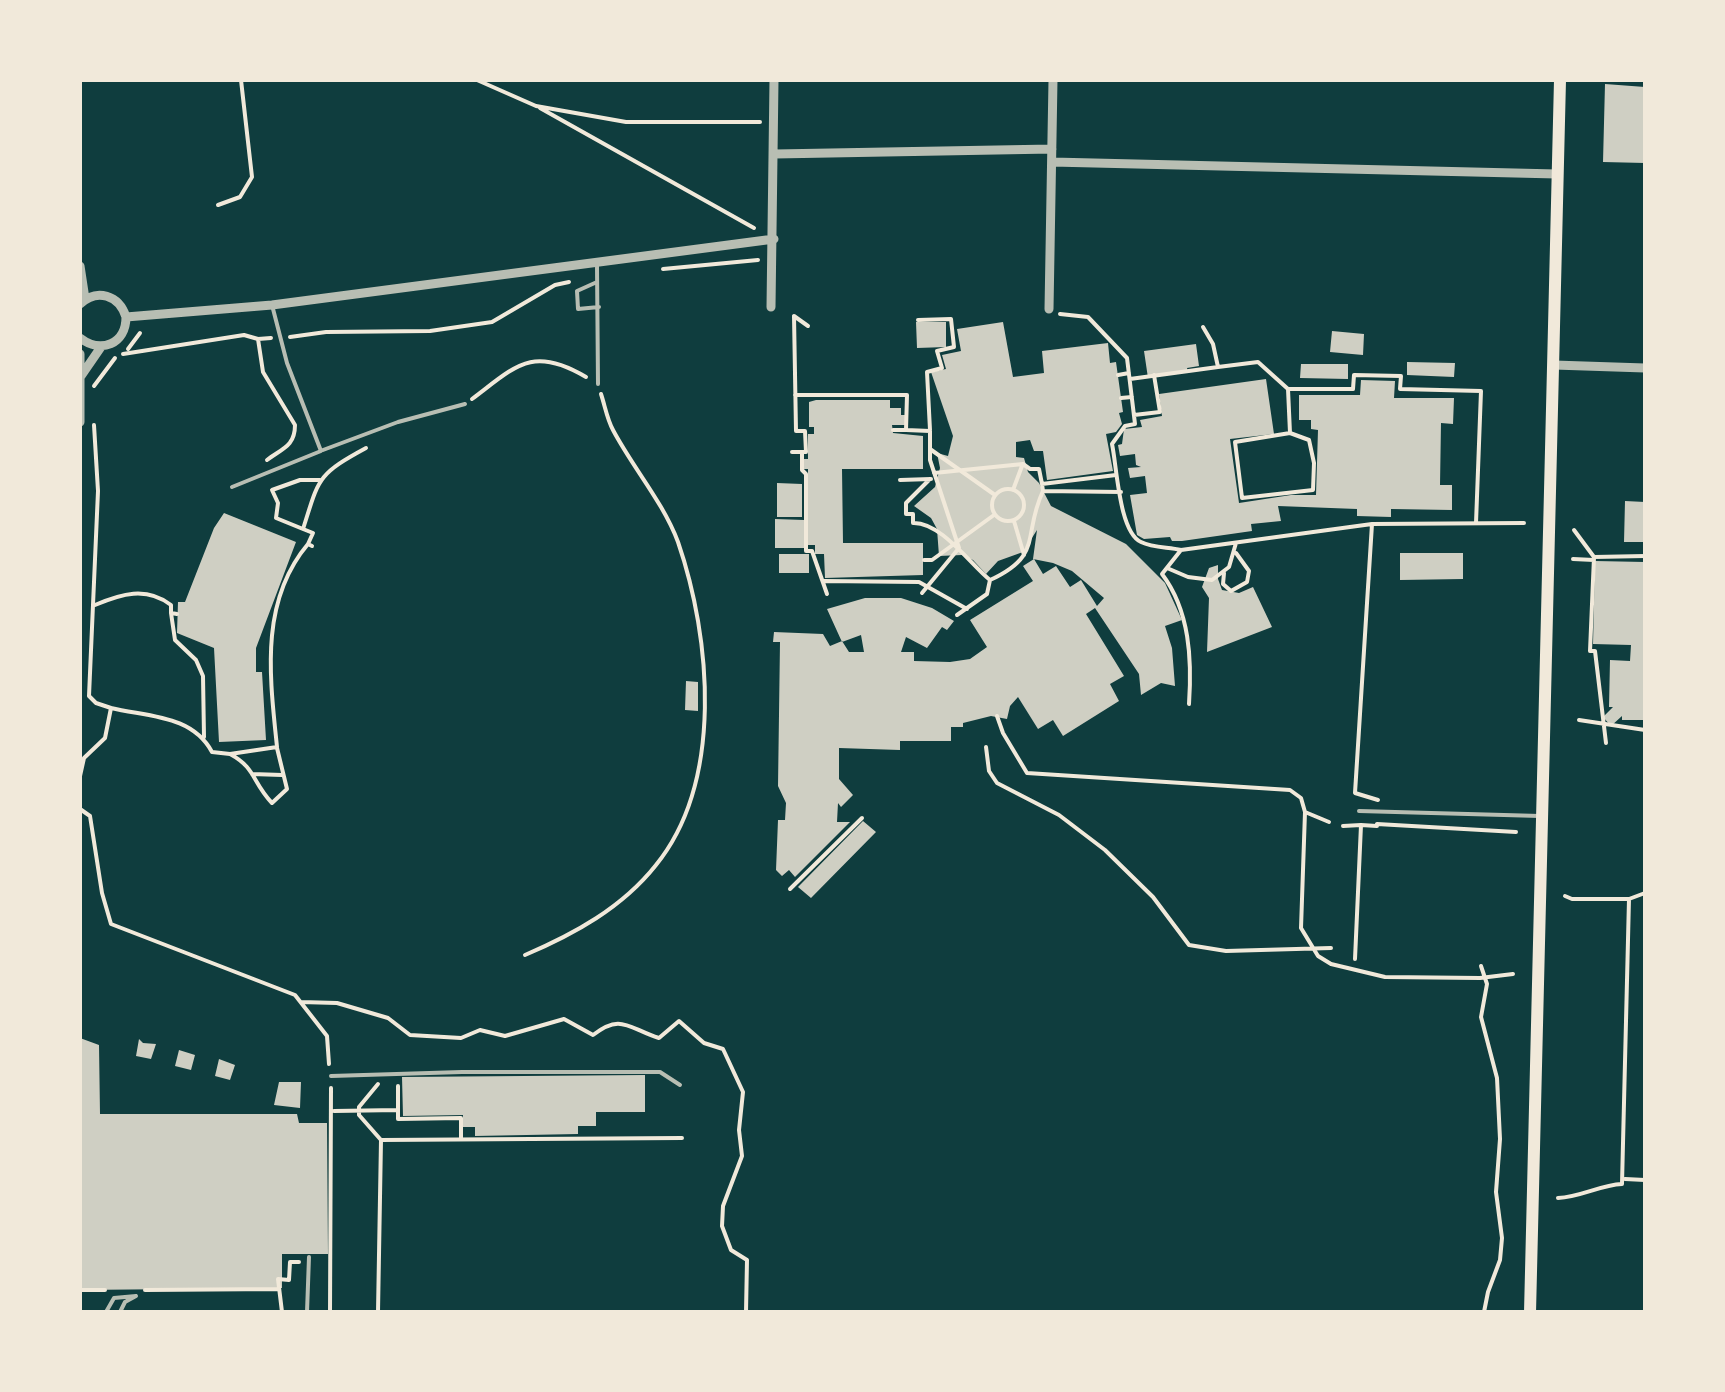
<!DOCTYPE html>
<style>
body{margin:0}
#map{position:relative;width:1725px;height:1392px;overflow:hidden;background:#0f3d3e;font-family:"Roboto Condensed",sans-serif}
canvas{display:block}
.frame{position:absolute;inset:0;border:82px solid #f1e9da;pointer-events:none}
</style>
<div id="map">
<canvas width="1725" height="1392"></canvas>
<div class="frame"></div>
</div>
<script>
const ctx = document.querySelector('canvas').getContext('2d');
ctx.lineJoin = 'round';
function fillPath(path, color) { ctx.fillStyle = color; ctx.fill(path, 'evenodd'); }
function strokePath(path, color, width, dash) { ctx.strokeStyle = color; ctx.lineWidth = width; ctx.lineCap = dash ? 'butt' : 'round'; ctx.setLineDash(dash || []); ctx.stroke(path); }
fillPath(new Path2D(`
 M 1605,84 L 1645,87 L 1645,163 L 1603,162 Z
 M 916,322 L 946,322 L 946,347 L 917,348 Z
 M 1003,322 L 1013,377 L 1044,373 L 1042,351 L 1108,343 L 1110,363 L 1116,362 L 1123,412 L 1119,413 L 1122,424 L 1116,432 L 1106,434 L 1113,471 L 1047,480 L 1043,451 L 1034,451 L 1030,440 L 1016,442 L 1016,457 L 1024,458 L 1028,472 L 1039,483 L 1051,506 L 1126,544 L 1165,583 L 1182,620 L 1165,626 L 1172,648 L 1175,686 L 1161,683 L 1141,695 L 1139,674 L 1095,608 L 1086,614 L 1124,676 L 1110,684 L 1119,701 L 1063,736 L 1053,720 L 1038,729 L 1018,697 L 1010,706 L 1007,719 L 991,716 L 963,723 L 963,727 L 951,727 L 951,741 L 900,741 L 900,750 L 839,748 L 839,779 L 853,795 L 841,807 L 838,803 L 837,822 L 850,822 L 795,877 L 789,870 L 782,876 L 776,870 L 778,820 L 785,820 L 786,803 L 778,786 L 780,642 L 773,642 L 774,632 L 823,634 L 830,646 L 842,641 L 849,652 L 864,652 L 861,635 L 842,642 L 827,609 L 865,598 L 901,598 L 932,608 L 954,621 L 947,630 L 942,627 L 927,648 L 906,637 L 901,652 L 914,652 L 914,661 L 950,662 L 970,659 L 987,647 L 970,620 L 1033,581 L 1023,566 L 1034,559 L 1043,574 L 1056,566 L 1070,587 L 1081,580 L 1097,606 L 1104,598 L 1072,571 L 1053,563 L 1033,559 L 1037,530 L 1023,552 L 998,561 L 986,574 L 973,560 L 962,555 L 939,556 L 937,529 L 931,518 L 914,506 L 935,487 L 940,468 L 937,453 L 948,456 L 953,436 L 931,372 L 946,369 L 942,355 L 961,351 L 957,329 Z
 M 1332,331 L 1364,334 L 1363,355 L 1330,352 Z
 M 1196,344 L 1199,366 L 1187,368 L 1188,372 L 1148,378 L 1144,351 Z
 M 1407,362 L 1455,363 L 1454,377 L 1407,375 Z
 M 1301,364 L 1348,364 L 1348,379 L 1300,378 Z
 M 1266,379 L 1274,434 L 1230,439 L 1239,503 L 1291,495 L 1316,495 L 1318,430 L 1311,429 L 1311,420 L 1299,420 L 1299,395 L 1360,395 L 1361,380 L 1395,381 L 1394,398 L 1454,398 L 1453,424 L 1441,423 L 1440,485 L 1452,485 L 1452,510 L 1391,509 L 1391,517 L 1357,516 L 1357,509 L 1278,506 L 1281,521 L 1251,524 L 1252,531 L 1182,541 L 1172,541 L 1170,537 L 1144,539 L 1137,535 L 1130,495 L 1147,493 L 1145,476 L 1130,478 L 1128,468 L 1141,467 L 1136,465 L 1135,454 L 1120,456 L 1118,445 L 1122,444 L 1124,429 L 1142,427 L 1140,420 L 1162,416 L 1159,394 Z
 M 816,400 L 890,400 L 890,408 L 901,408 L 901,415 L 905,415 L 905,425 L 892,425 L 893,433 L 923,436 L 923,469 L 842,469 L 843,543 L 923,543 L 923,575 L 825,578 L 824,554 L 815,554 L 815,545 L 808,545 L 808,469 L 803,469 L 803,459 L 808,459 L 808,434 L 814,434 L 814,427 L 809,427 L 809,402 Z
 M 777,483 L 802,484 L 802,517 L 777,517 Z
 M 1625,501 L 1645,502 L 1645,542 L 1624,542 Z
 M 224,513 L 296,542 L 256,648 L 256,672 L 262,672 L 266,740 L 219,742 L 214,648 L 177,633 L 178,602 L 185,602 L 214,528 Z
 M 775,519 L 804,520 L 804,548 L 775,548 Z
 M 1400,553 L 1463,553 L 1463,579 L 1400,580 Z
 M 779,554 L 809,554 L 809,573 L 779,573 Z
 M 1595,561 L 1645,562 L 1645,720 L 1622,720 L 1622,716 L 1611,726 L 1603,717 L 1613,707 L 1609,707 L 1610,660 L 1630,661 L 1631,645 L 1593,644 Z
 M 1218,565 L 1218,579 L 1222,590 L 1239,593 L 1253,587 L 1272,627 L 1207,652 L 1209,598 L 1202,587 L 1209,568 Z
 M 686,681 L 698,682 L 698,711 L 685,710 Z
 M 863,821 L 876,832 L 811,898 L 798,887 Z
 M 80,1038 L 99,1045 L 100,1114 L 297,1114 L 299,1123 L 327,1123 L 328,1254 L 282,1254 L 282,1288 L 80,1290 Z
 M 139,1039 L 143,1043 L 156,1044 L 151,1059 L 136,1056 Z
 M 179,1050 L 195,1055 L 191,1070 L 175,1066 Z
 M 219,1059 L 235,1065 L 230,1080 L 215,1076 Z
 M 645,1075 L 645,1112 L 596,1112 L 596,1126 L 578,1126 L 578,1134 L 475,1136 L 475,1127 L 463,1127 L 463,1115 L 403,1116 L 402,1077 Z
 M 279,1082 L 301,1082 L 300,1108 L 274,1105 Z`), '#cfcfc3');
strokePath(new Path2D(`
 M 477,80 L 536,106 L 626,122 L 760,122
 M 540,108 L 754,228
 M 218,205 L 240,197 L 252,177 L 241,80
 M 663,269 L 758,260
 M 1060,314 L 1088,317 L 1127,358 L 1135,424 L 1125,426 L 1112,444 C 1117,467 1119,532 1141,542 C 1153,548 1168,547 1181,550
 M 918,320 L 951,319 L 954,347 L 937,351 L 942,368 L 927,372 L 930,430
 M 808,326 L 794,316 L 796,431 L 805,431 L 806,452 L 802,452 L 802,470 L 806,474 L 806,551 L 812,551 L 827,594
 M 1203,327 L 1213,344 L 1218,367 L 1258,362 L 1288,389 L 1290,433 L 1235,442 L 1242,498 L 1313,490 L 1314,463 L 1309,440 L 1290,433
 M 290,337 L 326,332 L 430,331 L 492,322 L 555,285 L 569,282
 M 258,339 L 263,372 L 295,425 C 295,447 281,449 267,460
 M 128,349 L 140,333
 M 123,354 L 244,335 L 258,339 L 271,338
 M 1118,375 L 1129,373
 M 1130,379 L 1218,367
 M 94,386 L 115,358
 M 1288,389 L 1353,389 L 1354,375 L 1401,376 L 1400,389 L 1481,391 L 1476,523
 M 795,395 L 907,395 L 906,430 L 893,430
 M 1121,398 L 1132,397
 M 472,399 C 516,366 532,345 586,377
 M 1134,415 L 1160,412 L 1154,375
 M 906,430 L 930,431 L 930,460 L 959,548 L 922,593
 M 930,449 L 995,495
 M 792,452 L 802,452
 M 934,473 L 1023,464 L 1030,469 L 1039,469 L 1042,484
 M 1116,475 L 1042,484 L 1043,491 L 1121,492
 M 930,479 L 906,503 L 906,514 L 913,514 L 913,523 C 941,522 970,564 990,580 C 1044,555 1022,536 1043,491
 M 900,480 L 931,479
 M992 505a16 16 0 1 1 32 0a16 16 0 1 1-32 0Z
 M 1013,490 L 1022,466
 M 1014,521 L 1024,555
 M 1372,524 L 1355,793 L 1378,800
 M 303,529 L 276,518 L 278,503 L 272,490 L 300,480 L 320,480
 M 1574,530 L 1594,557 L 1645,556
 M 312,546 L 308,544 L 313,533 L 303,529 C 319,479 316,475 366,448
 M 1594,557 L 1590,651 L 1595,651 L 1606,743
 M 1573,559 L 1594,560
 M 924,560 L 932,560 L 994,515
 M 1167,568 L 1188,577 L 1212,580 L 1229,567 L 1236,543
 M 1224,573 L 1223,584 L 1231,591 L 1247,582 L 1249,571 L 1236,553
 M 824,581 L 919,582 L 967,609
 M 95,605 C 121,594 146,586 171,605 L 171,613
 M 177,614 L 171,613 L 175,640 L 196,660 L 203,676 L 204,737
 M 957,615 L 987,594 L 990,580
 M 1189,704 C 1192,660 1190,611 1162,574 L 1181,550 L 1372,524 L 1524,523
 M 111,708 C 149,717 192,715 212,752 L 230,754 L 277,747 C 270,678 259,602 308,544
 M 997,716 L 1003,733 L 1027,773 L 1290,790 L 1301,798 L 1305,812
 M 1579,720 L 1645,730
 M 986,747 L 989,771 L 997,783 L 1059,815 L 1105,850 L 1153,897 L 1189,945 L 1226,951 L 1331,948
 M 230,754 C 256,768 252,782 272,803 L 287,789 L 277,748
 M 252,774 L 282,775
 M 80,776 L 84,758 L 105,738 L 111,708 L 96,703 L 89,696 L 98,491 L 94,425
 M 80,809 L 90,816 L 102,893 L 111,924 L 295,995 L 327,1036 L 329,1064
 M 1329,822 L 1305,812 L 1301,928 L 1318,956 L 1331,964 L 1385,977 L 1480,978 L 1513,974
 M 1377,824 L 1516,832
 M 1343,826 L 1361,825
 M 790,889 L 862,818
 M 1565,896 L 1572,899 L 1629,899 L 1645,893
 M 525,955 C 574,934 622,908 656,865 C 724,781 711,638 678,542 C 663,502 633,468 613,430 C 607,419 605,406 601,394
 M 1355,959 L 1361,825 L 1377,826
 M 1481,966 L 1487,984 L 1481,1017 L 1497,1078 L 1500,1139 L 1496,1192 L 1502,1238 L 1500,1260 L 1488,1292 L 1484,1312
 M 301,1002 L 337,1003 L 388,1018 L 410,1035 L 461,1038 L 480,1030 L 505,1036 L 564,1019 L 593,1035 C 621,1013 628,1028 659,1038 L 679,1021 L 704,1043 L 723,1049 L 743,1092 L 739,1130 L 742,1156 L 723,1206 L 722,1226 L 731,1250 L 747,1260 L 746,1312
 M 378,1084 L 359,1107 L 359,1115 L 381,1140
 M 398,1086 L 398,1119 L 461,1118 L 461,1138
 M 334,1111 L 398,1110
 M 1625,1179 L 1645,1180
 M 1558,1198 C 1581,1197 1600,1185 1622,1184 L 1629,899
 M 80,1290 L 105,1290
 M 145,1290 L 279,1289
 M 282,1312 L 278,1279 L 289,1280 L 290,1262 L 299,1262
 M 330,1312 L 331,1088
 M 378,1312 L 381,1140 L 682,1138`), '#f1e9da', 4);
strokePath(new Path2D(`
 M 597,266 L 598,384
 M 597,282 L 577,291 L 578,309 L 599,307
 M 323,450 L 398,422 L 465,404
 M 232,487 L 321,451 L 287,363 L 272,305
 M 1359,811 L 1540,816
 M 331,1076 L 462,1072 L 660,1072 L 680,1085
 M 106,1312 L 114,1298 L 136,1296
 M 120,1312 L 125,1302 L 136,1296
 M 307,1312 L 309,1257`), '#b8beb3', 4);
strokePath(new Path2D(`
 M 775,154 L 1052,149
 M 1052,162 L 1557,174
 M 80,266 L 85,299
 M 80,304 C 97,288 119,295 126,317 C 126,344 101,354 80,338
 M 771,307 L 774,80
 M 1049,309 L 1053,80
 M 126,317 L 272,305 L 774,239
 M 80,354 L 80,422
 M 1554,365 L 1645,368
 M 81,376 L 101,347`), '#b8beb3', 9);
strokePath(new Path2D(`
 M 1530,1312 L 1560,80`), '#f1e9da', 12);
</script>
